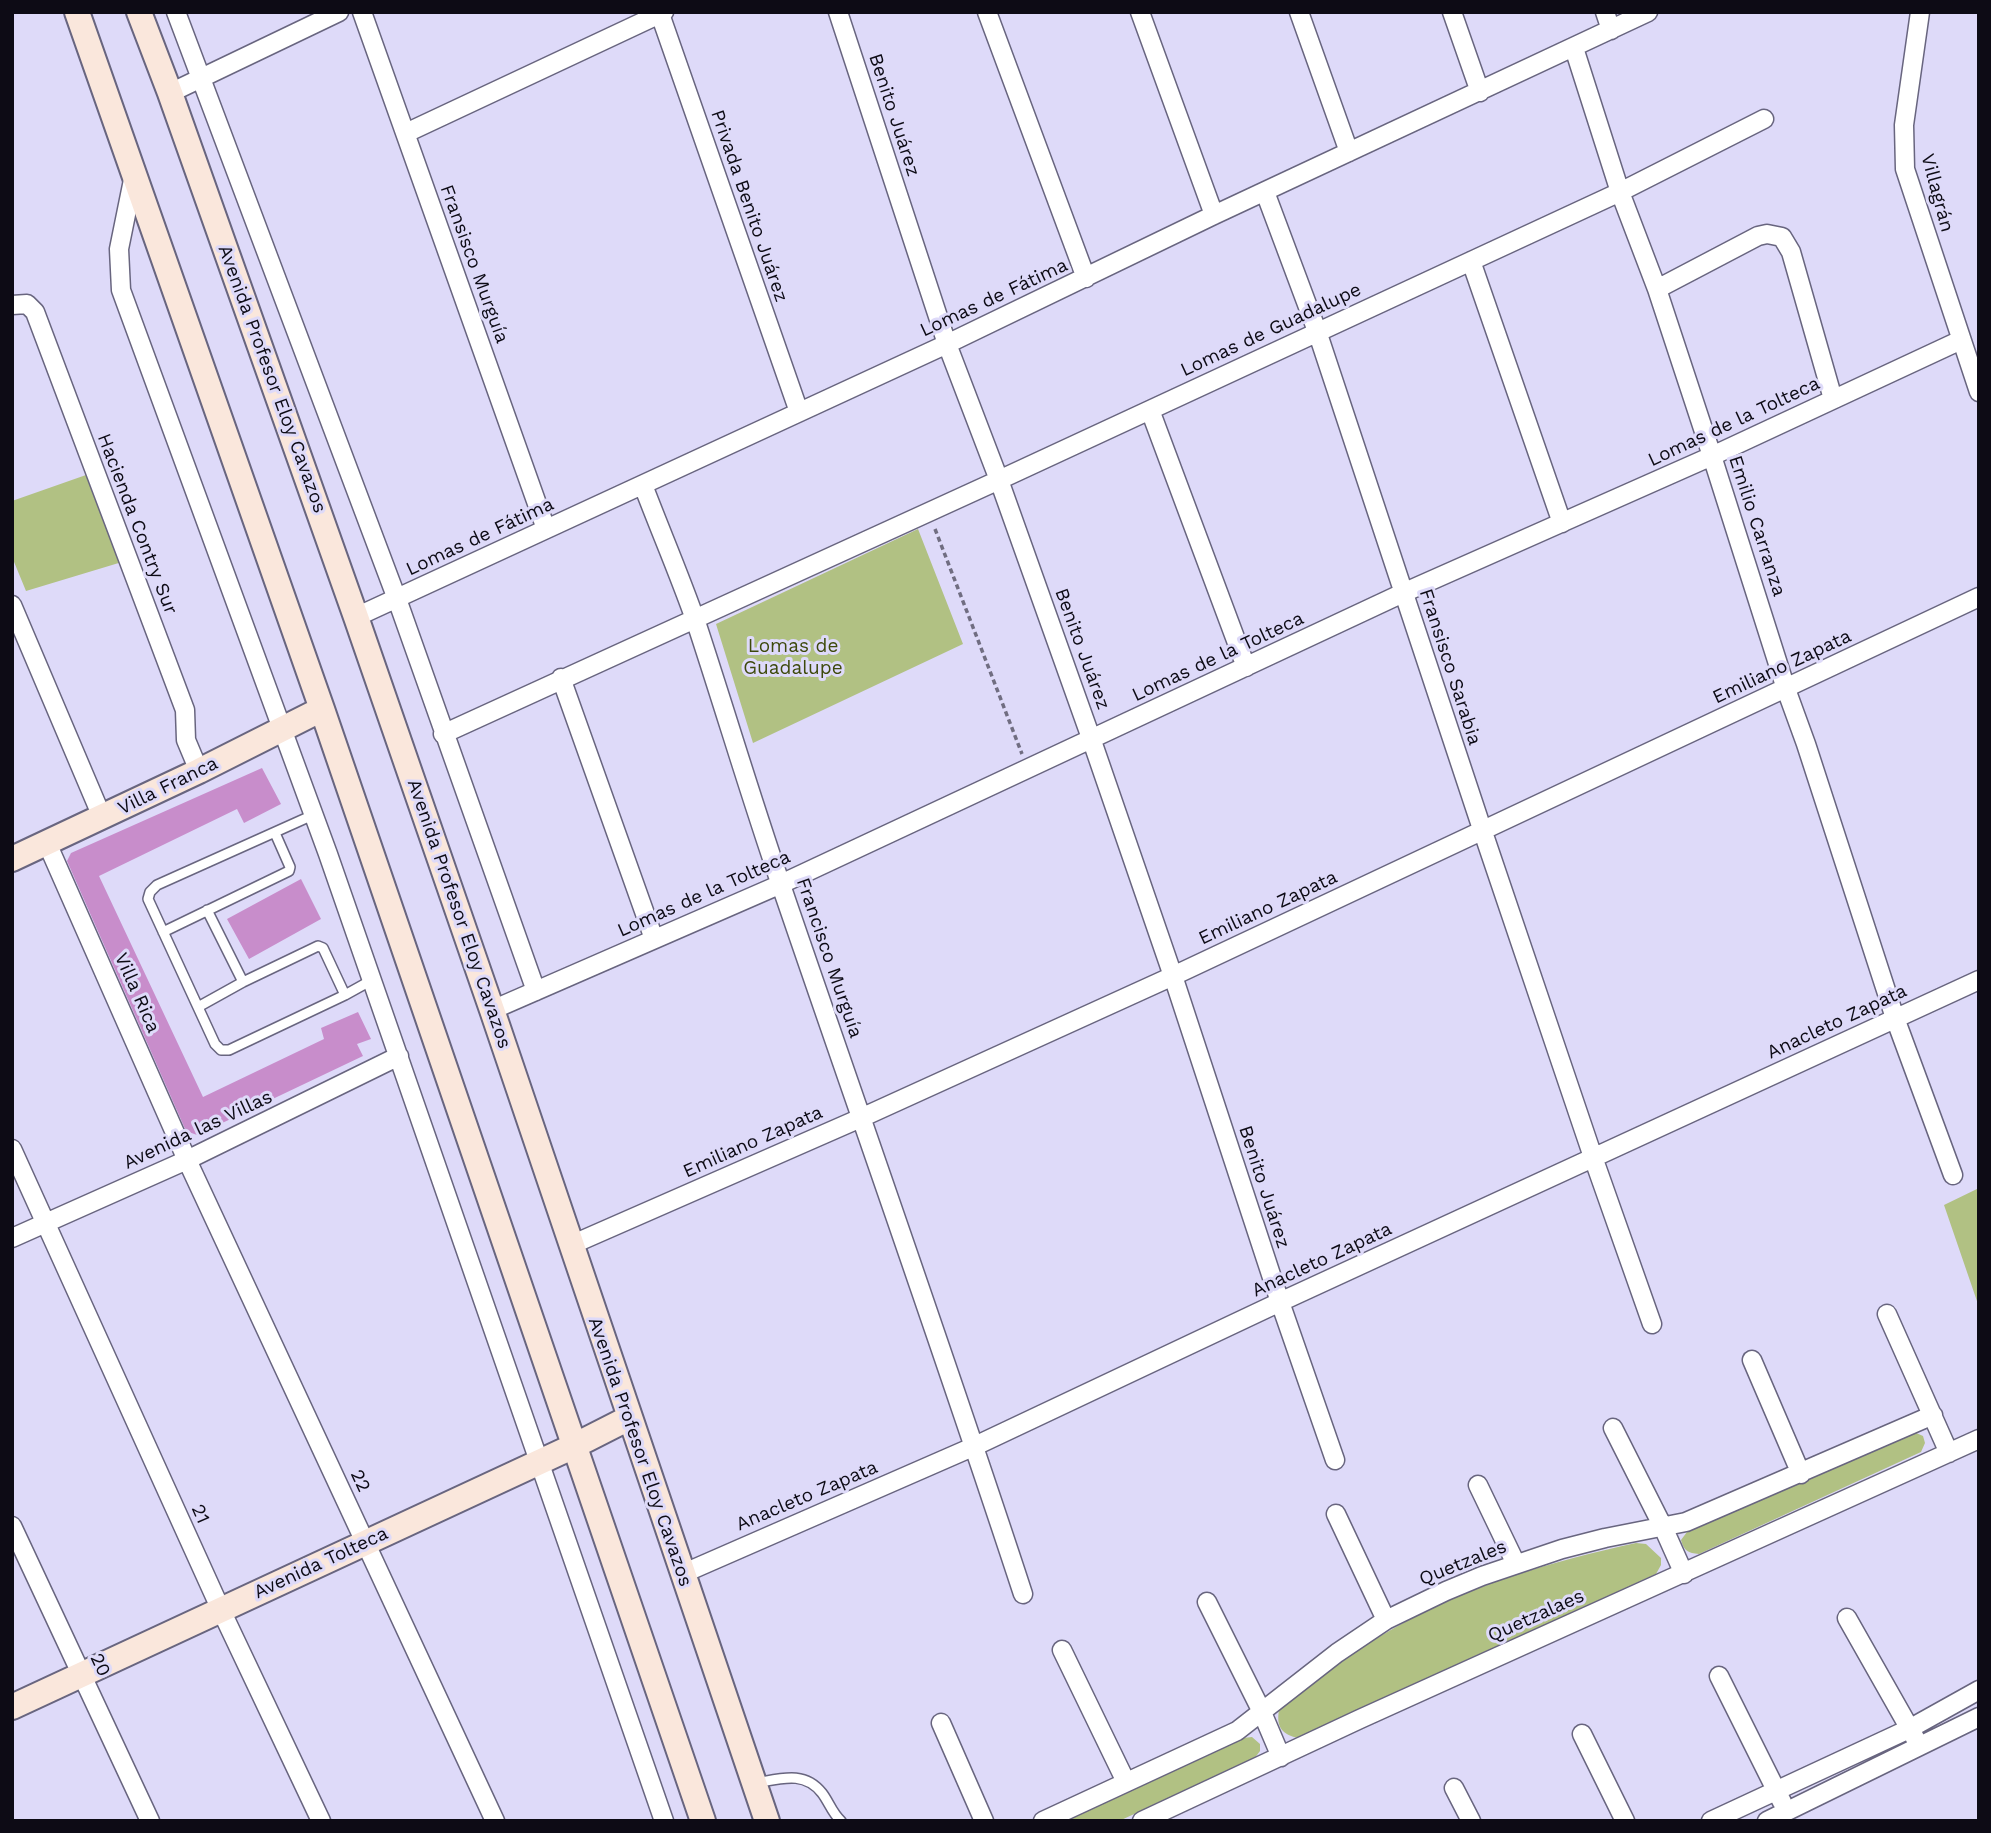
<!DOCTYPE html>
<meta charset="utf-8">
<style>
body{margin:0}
#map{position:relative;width:1991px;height:1833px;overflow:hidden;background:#dedaf9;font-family:"Work Sans",sans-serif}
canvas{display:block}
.frame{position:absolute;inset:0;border:14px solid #0d0b15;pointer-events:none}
</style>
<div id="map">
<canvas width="1991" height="1833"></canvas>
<div class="frame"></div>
</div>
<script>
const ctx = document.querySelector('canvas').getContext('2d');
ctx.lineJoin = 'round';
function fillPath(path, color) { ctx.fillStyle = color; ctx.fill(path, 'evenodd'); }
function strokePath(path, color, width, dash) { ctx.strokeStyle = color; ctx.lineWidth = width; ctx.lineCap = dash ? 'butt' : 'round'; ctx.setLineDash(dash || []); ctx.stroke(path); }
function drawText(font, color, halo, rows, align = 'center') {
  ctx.font = font + ' "Work Sans",sans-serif'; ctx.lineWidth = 6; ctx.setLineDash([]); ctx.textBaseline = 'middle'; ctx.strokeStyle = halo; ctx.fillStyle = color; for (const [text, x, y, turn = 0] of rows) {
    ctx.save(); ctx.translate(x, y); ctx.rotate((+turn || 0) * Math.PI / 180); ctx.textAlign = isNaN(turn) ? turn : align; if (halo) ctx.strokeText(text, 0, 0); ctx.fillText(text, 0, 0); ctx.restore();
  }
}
fillPath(new Path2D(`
 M 86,475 L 122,562 L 26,591 L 12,557 L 12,501 Z
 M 918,529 L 963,644 L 753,743 L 716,624 Z
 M 1979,1188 L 1979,1307 L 1944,1205 Z
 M 1914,1432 L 1923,1436 L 1925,1443 L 1921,1452 L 1699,1554 C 1688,1553 1684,1551 1681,1540 L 1687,1532 Z
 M 1636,1543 L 1646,1544 L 1661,1558 L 1661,1565 L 1656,1574 L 1299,1738 C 1282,1735 1276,1727 1279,1710 C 1316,1681 1354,1650 1396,1627 C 1472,1584 1551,1562 1636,1543 Z
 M 1252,1737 L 1260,1744 L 1260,1751 L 1254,1759 L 1119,1821 L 1065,1821 L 1243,1738 Z`), '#b1c183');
fillPath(new Path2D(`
 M 262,768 L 281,804 L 244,823 L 237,809 L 99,876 L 203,1097 L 324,1039 L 321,1028 L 358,1012 L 371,1039 L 357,1044 L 363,1056 L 197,1135 L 186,1131 L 67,861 L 71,853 Z
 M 301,879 L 321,919 L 249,959 L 227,919 Z`), '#c88dcb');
const lane = new Path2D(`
 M 313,815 L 157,885 L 150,892 L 148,899 L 215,1044 L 221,1050 L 229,1050 L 345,995 L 372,980
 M 207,910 L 243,982
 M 163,932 L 289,871 L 290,867 L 275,833
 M 198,1007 L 243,982 L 318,946 L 323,948 L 345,995
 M 755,1783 C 780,1779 804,1770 822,1793 C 829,1802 832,1813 841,1821`);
const street = new Path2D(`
 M 176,12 L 397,599 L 536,991
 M 362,12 L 546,529
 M 838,12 L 947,344 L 999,480 L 1091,738 L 1173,976 L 1280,1302 L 1335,1460
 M 987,12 L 1086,278
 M 1140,12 L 1214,215
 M 1299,12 L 1349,152
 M 1452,12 L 1480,92
 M 1605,12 L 1611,30
 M 1920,12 L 1904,125 L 1905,169 L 1979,392
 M 660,14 L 799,412
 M 1574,48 L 1620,192 L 1657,289 L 1712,456 L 1786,689 L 1806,744 L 1895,1018 L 1953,1175
 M 170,93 L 339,12
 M 406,133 L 664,12
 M 134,175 L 119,249 L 121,290 L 328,854 L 664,1821
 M 1265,192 L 1317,331 L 1482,829 L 1593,1157 L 1652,1324
 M 1471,261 L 1562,523
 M 1657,289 L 1758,236 L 1767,234 L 1782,237 L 1791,252 L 1833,399
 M 12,305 L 27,304 L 35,312 L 185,710 L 186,740 L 199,771
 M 1150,410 L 1246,667
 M 643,485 C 660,530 680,576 696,622 C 725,710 751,798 781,885 C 862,1122 945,1356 1023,1594
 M 12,605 L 102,817
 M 356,617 L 947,344 L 1214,215 L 1648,12
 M 561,678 L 654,939
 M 443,734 L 999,480 L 1620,192 L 1764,119
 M 47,843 L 187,1160 L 495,1821
 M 492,1010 L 781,884 L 1403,593 L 1712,456 L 1961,340
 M 12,1149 L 221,1610 L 321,1821
 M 12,1238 L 187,1160 L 399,1056
 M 571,1245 L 863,1117 L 1173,976 L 1979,597
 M 1887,1314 L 1949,1453
 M 1752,1360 L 1801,1474
 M 1613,1428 L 1663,1527 L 1684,1574
 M 1478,1485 L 1516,1564
 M 1336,1514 L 1386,1620
 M 12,1526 L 150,1821
 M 682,1574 L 975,1446 L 1280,1302 L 1979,980
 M 1207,1602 L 1261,1710 L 1281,1757
 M 1847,1618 L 1915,1738
 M 1062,1650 L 1126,1782
 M 1719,1676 L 1782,1802
 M 941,1723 L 984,1821
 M 1582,1734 L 1625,1821
 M 1454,1788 L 1471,1821
 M 1043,1821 L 1237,1731 L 1337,1653 L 1386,1620 L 1446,1591 L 1482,1576 L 1562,1549 L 1605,1538 L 1686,1522 L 1933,1415
 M 1142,1821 L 1360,1719 L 1979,1439
 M 1711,1821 L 1909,1729 L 1979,1690
 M 1767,1821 L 1979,1717`);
const secondary = new Path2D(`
 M 77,12 L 322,709 L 703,1821
 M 139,12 L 170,93 L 356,617 L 492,1010 L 767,1821
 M 12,859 L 199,771 L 322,709
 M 12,1707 L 574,1446 L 629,1418`);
strokePath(lane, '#68657f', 12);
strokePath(street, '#68657f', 21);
strokePath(secondary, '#68657f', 28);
strokePath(new Path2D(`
 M 935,529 L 1022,754`), '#706d81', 3.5, [5, 3.5]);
strokePath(lane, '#fff', 9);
strokePath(street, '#fff', 18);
strokePath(secondary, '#fae7dc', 24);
drawText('19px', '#0d0b15', '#dedaf9', [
 ["Benito Juárez",894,115,72],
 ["Villagrán",1937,193,75],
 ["Privada Benito Juárez",749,206,71],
 ["Fransisco Murguía",474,264,70],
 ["Lomas de Fátima",994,298,-25],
 ["Lomas de Guadalupe",1271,330,-25],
 ["Avenida Profesor Eloy Cavazos",272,379,70],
 ["Lomas de la Tolteca",1734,422,-25],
 ["Hacienda Contry Sur",137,524,69],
 ["Emilio Carranza",1757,526,72],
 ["Lomas de Fátima",480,537,-25],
 ["Benito Juárez",1082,649,70],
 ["Lomas de la Tolteca",1218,657,-25],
 ["Fransisco Sarabia",1450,667,72],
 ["Emiliano Zapata",1782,667,-25],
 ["Villa Franca",168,786,-26],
 ["Lomas de la Tolteca",704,894,-24],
 ["Emiliano Zapata",1268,908,-25],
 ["Avenida Profesor Eloy Cavazos",459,914,71],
 ["Francisco Murguía",829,958,71],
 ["Villa Rica",137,993,66],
 ["Anacleto Zapata",1837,1022,-25],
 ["Avenida las Villas",198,1130,-25],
 ["Emiliano Zapata",753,1142,-24],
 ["Benito Juárez",1264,1187,72],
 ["Anacleto Zapata",1322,1260,-25],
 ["Avenida Profesor Eloy Cavazos",640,1452,71],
 ["22",360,1481,65],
 ["Anacleto Zapata",807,1496,-23],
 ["21",200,1514,66],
 ["Avenida Tolteca",321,1563,-25],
 ["Quetzales",1463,1563,-22],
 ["Quetzalaes",1536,1616,-24],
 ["20",100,1665,65]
]);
drawText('19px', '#3d490b', '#dedaf9', [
 ["Lomas de",793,646],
 ["Guadalupe",793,668]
]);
</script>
